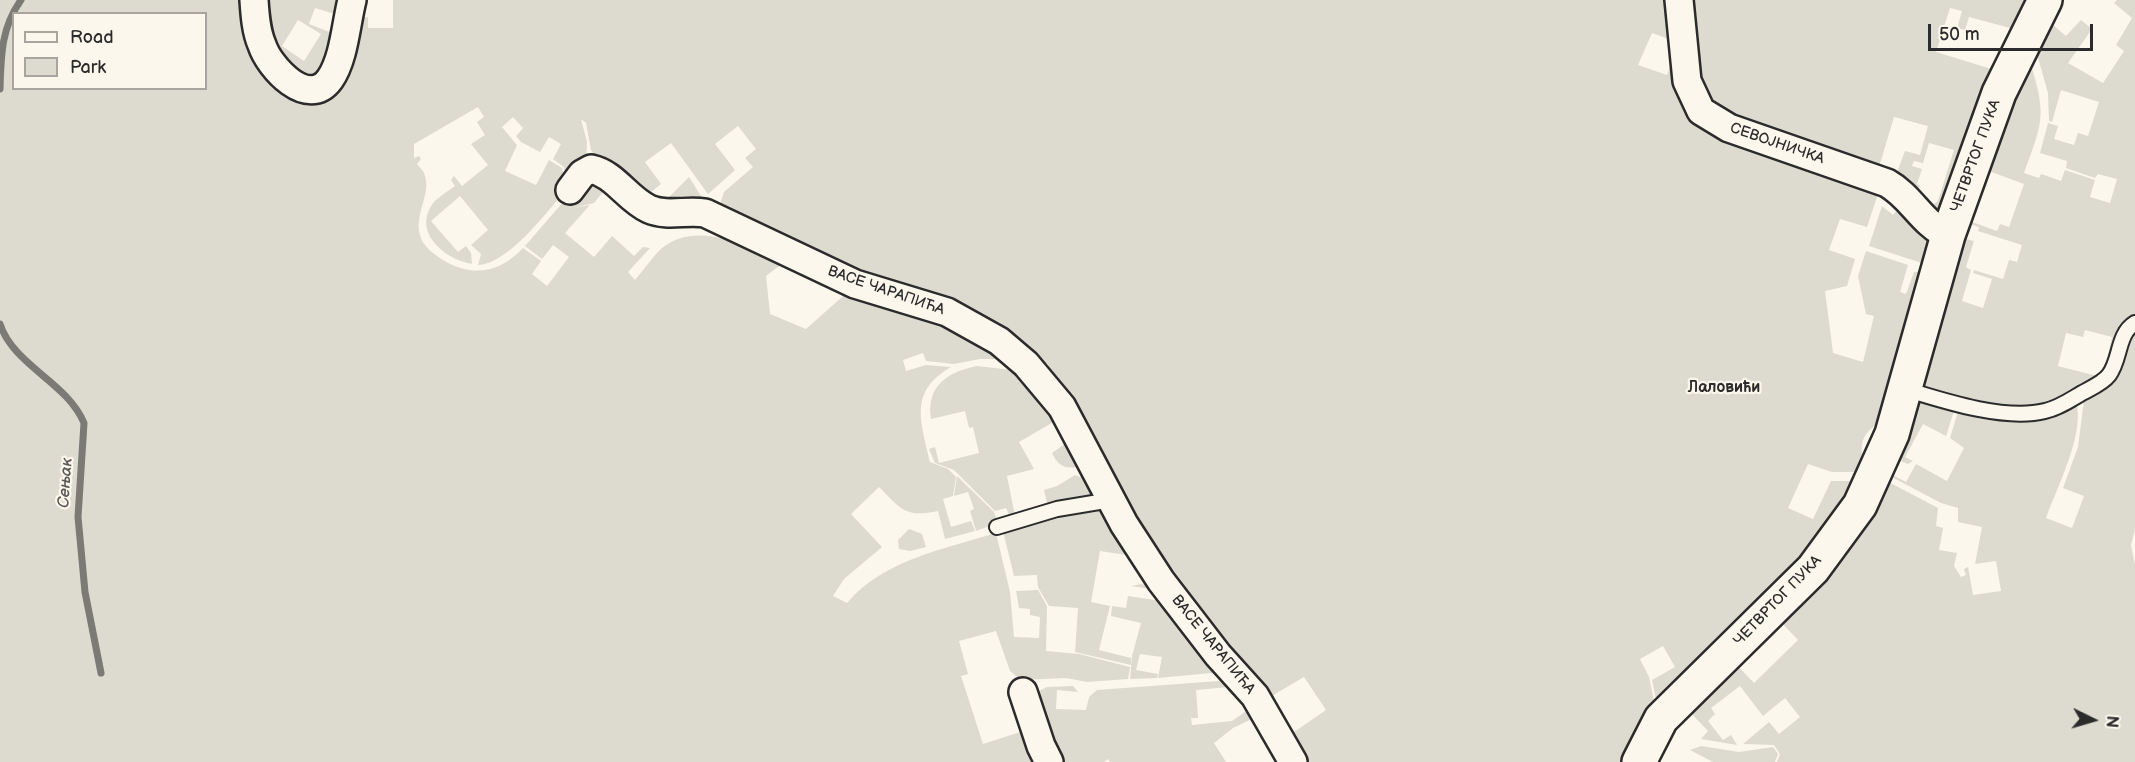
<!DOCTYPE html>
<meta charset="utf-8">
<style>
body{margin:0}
#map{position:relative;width:2135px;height:762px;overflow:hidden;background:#fbf7ec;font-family:"Balsamiq Sans",sans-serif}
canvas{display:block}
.legend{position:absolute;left:12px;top:12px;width:195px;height:78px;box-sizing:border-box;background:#fbf7ec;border:2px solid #a8a59f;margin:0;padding:8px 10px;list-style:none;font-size:18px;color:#2b2b2b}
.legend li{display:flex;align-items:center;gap:12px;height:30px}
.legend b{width:30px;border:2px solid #a8a59f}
.north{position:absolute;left:2063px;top:690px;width:60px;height:60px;-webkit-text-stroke:4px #fbf7ec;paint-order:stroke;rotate:95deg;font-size:16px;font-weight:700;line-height:24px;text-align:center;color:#2b2b2b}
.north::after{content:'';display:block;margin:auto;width:21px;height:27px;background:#2b2b2b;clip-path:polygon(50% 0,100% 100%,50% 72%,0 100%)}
.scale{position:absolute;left:1928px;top:24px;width:165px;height:27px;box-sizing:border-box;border:3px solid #2b2b2b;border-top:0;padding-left:8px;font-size:18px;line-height:21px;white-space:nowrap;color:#2b2b2b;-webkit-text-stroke:4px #fbf7ec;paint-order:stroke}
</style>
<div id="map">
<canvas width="2135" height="762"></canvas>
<ul class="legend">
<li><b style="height:8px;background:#fbf7ec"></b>Road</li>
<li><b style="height:16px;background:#dddad0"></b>Park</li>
</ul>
<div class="north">N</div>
<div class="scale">50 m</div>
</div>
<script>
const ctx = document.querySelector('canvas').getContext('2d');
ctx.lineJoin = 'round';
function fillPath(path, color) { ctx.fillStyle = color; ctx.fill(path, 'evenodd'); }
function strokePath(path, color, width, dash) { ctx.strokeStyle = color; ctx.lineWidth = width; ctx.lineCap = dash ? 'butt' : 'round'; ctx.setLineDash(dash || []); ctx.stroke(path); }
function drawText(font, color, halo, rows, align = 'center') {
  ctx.font = font + ' "Balsamiq Sans",sans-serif'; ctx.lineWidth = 4.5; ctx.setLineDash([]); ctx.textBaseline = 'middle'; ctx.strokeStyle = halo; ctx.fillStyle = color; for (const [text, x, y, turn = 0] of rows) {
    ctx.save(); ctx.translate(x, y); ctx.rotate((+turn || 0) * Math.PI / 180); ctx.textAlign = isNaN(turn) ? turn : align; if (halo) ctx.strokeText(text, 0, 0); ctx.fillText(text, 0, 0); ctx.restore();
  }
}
fillPath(new Path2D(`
 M 0,0 L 248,0 L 304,100 C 315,82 347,17 368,17 L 368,28 L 393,28 L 393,0 L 1675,0 L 1680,43 L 1652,33 L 1638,65 L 1667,75 L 1677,48 L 1689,96 L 1881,185 L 1867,227 L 1840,219 L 1829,250 L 1855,259 L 1847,286 L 1825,291 L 1833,353 L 1863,362 L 1874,316 L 1866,314 L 1858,276 L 1866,251 L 1908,265 L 1900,292 L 1906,294 L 1914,272 L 1925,271 L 1878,423 C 1853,442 1866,448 1860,472 L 1832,472 L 1808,464 L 1788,508 L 1813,519 L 1831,481 L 1859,481 L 1838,522 L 1658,709 L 1652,680 L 1675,667 L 1663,646 L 1640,659 L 1649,677 L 1656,711 L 1630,762 L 1303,762 L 1270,710 L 1276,705 L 1294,732 L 1326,710 L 1304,677 L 1265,700 L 1167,583 L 1049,371 L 1048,364 L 861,278 L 719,208 L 724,192 L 753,167 L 745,158 L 756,149 L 738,126 L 715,144 L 735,170 L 708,194 L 671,143 L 645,162 L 661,184 L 649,194 L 596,157 L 591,150 L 586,123 L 581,119 L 587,142 L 586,158 L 565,178 L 564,167 L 553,159 L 561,144 L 549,137 L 540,152 L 521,142 L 516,136 L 528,123 L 523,128 L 513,117 L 502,127 L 517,145 L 505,171 L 536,185 L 549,160 L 562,168 L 565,181 L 556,188 L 560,193 L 565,191 C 546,213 508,264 478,265 L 481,254 L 471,245 L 488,230 L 460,196 L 431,221 L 458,252 L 466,246 L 471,253 L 472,264 C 448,260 415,236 430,208 C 434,199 447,192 455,186 L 451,180 L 454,176 L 462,186 L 488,165 L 471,144 L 485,135 L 477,122 L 484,117 L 478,107 L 414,144 L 414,158 L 419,156 L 421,159 L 417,164 C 420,168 424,171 425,176 C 431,194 414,215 420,235 C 422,244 430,251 437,256 C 468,278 498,275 523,248 L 541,261 L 532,274 L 547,286 L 569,257 L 553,245 L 542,259 L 525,246 L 583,179 L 608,186 L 594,203 L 573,208 L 590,205 L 565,233 L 594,257 L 612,236 L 634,256 L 643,247 L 650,248 L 628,272 L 635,280 C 644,270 652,257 662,248 C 699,218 753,249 788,266 L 779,266 L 766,276 L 770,314 L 806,329 L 851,289 L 974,333 L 1000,359 L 980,359 L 954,364 L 926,361 L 923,353 L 903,360 L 906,371 L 926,365 L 951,367 C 908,392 921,421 930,462 L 948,469 L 956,477 L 953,496 L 943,499 L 951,527 L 971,521 L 975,531 L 945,539 L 938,511 C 905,518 901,509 879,487 L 851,514 L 882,547 L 844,579 L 833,596 L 847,603 C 883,560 944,549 996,533 L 1010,592 L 1014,637 L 1039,638 L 1040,617 L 1030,615 L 1030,609 L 1019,608 L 1016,591 L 1038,590 L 1047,606 L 1046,651 L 1079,654 L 1130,667 L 1128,679 L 1087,682 L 1066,678 L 1021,680 L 1010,671 L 996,631 L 959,641 L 968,674 L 961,676 L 983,744 L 1020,732 L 1040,762 L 0,762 ZM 14,14 L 206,14 L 206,88 L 14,88 Z
 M 259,0 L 347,0 L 338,15 L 315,8 L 309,24 L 340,36 L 318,82 L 284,70 ZM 298,20 L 321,34 L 304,61 L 282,46 Z
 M 1683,0 L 2027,0 L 2010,28 L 1969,17 L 1965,30 L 1957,28 L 1962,11 L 1950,8 L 1936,52 L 1998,71 L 1941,225 L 1926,210 L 1938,201 L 1954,150 L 1929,143 L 1923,163 L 1914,161 L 1912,166 L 1922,169 L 1917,184 L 1920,186 L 1917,193 L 1895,178 L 1905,151 L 1920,155 L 1928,126 L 1894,117 L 1879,167 L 1705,105 Z
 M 2117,0 L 2135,0 L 2135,318 L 2123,324 L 2109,367 L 2104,374 L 2112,337 L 2085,330 L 2083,337 L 2066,333 L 2058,366 L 2097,376 C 2087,385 2072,396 2059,402 C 2024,415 1959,400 1925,389 L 1920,386 L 1959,237 L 1974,241 L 1966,267 L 1971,270 L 1962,301 L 1983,308 L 1992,279 L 1973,273 L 1974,270 L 2003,279 L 2009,260 L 2017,262 L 2022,245 L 1978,231 L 1979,227 L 1963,222 L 1964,219 L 1997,231 L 2000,224 L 2009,227 L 2024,184 L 1986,170 L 1996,130 L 2031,65 C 2047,117 2042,123 2024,173 L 2039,178 L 2041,174 L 2061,181 L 2065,170 L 2095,180 L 2090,197 L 2110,203 L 2117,179 L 2098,174 L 2095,178 L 2066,168 L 2067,161 L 2040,153 L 2048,123 L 2058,126 L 2054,139 L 2074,145 L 2078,133 L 2088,136 L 2099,102 L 2061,90 L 2052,122 L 2049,121 L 2048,93 L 2037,54 L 2045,18 L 2066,36 L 2081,20 L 2092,29 L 2068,63 L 2103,83 L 2124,51 L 2116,45 L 2132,18 L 2114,3 Z
 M 689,177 L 703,199 L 680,205 L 665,201 Z
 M 1882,206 L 1893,215 L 1900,206 L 1934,238 L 1925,264 L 1869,246 Z
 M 2135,329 L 2135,529 L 2131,545 L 2135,565 L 2135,762 L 1777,762 L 1780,754 L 1774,745 L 1743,744 L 1769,722 L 1779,734 L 1800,717 L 1785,698 L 1763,716 L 1740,686 L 1711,708 L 1715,714 L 1708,721 L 1723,740 L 1731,735 L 1737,745 L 1701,739 L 1708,731 L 1686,708 L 1733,661 L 1754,683 L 1798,640 L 1777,618 L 1883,479 L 1938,508 L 1936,526 L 1943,528 L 1939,550 L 1957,553 L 1954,566 L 1961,577 L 1966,575 L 1964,569 L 1968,567 L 1973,595 L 2001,591 L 1996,561 L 1975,564 L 1982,527 L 1958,522 L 1958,508 L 1941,503 L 1886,474 L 1887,472 L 1906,482 L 1916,464 L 1947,481 L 1964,448 L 1950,438 L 1959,408 L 1993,413 L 2077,405 C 2083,438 2057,487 2046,518 L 2072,528 L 2084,496 L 2063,488 L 2078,447 L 2084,400 Z
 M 977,366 L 1021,371 L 1056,410 L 1089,470 C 1070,464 1062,474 1052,453 L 1069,441 L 1057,420 L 1019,442 L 1034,469 L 1007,476 L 1015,516 L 1011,518 L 1006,508 L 995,511 L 954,470 L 935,463 L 929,449 L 935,447 L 939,463 L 979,453 L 973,427 L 969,428 L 965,411 L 931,419 C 926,386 947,372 977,366 Z
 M 1924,399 L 1955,408 L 1946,436 L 1923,424 L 1905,457 L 1913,461 L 1908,464 L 1893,458 L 1918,400 Z
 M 1075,475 L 1091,481 L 1100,496 L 1048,507 L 1044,490 L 1057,486 Z
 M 957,476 L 994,512 L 998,523 L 976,531 L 970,511 L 974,509 L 968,492 L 954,496 Z
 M 1103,508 L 1133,556 L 1100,551 L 1091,602 L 1110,606 L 1099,650 L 1131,658 L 1131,665 L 1075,652 L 1078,608 L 1049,606 L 1038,587 L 1037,575 L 1014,576 L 1003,531 L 1067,510 Z
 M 909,529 L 922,534 L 926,547 L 910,551 L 899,549 L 898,540 Z
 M 1141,584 L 1156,587 L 1167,598 L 1231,676 L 1211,673 L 1158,678 L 1162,657 L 1140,654 L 1136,670 L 1158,674 L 1157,678 L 1130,679 L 1132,656 L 1141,623 L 1111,616 L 1112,606 L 1126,608 L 1128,596 L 1155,600 L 1157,590 L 1131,586 Z
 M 1219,681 L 1229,687 L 1196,690 L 1198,718 L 1191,718 L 1192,725 L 1232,721 L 1252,707 L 1258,716 L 1233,728 L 1214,743 L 1226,762 L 1110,762 L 1108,759 L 1104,762 L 1057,762 L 1033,694 L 1047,687 L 1073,686 L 1078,692 L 1057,690 L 1056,709 L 1086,710 L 1089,697 L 1097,690 Z
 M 1701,746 L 1739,752 L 1773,747 L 1778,754 L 1775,762 L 1713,762 L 1690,750 Z`), '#dddad0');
strokePath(new Path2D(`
 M 0,89 C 1,56 1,28 21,0
 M 0,324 C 14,366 67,382 84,423 L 78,517 L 85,592 L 101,673`), '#7b7a75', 7);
const lane = new Path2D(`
 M 1905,389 C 1944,401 2005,421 2045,411 C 2059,408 2070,400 2082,393 C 2091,388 2103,383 2109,375 C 2121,359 2117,334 2135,323
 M 997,527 L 1057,509 L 1111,500`);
const street = new Path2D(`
 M 254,0 C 255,15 256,31 262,45 C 269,67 308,110 330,79 C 344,59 346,24 352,0
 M 1679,0 L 1687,81 L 1701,111 L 1729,128 L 1887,183 C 1912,197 1922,224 1948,235
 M 570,190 L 582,174 L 591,169 C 615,174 627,199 649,209 C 667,217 686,210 705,213 L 855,284 L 947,312 L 999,341 L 1026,364 L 1062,407 L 1124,524 L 1161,581 L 1218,655 L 1255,696 L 1293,762
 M 1023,692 L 1041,746 L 1049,762`);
const secondary = new Path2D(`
 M 1639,762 L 1661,719 L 1813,569 L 1860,505 L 1892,434 L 1948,235 L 1999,93 L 2045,0`);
strokePath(lane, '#2b2b2b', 18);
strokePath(street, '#2b2b2b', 32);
strokePath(secondary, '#2b2b2b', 38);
strokePath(lane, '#fbf7ec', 14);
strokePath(street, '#fbf7ec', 27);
strokePath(secondary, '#fbf7ec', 33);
drawText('15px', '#2b2b2b', '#fbf7ec', [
 ["СЕВОЈНИЧКА",1777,144,19],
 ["ЧЕТВРТОГ ПУКА",1976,156,-70],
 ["ВАСЕ ЧАРАПИЋА",886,291,19],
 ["ЧЕТВРТОГ ПУКА",1778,601,-46],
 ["ВАСЕ ЧАРАПИЋА",1213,645,51]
]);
drawText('bold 16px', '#2b2b2b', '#fbf7ec', [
 ["Лаловићи",1724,388]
]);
drawText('italic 16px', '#5a5956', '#fbf7ec', [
 ["Сењак",66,483,-86]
]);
</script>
